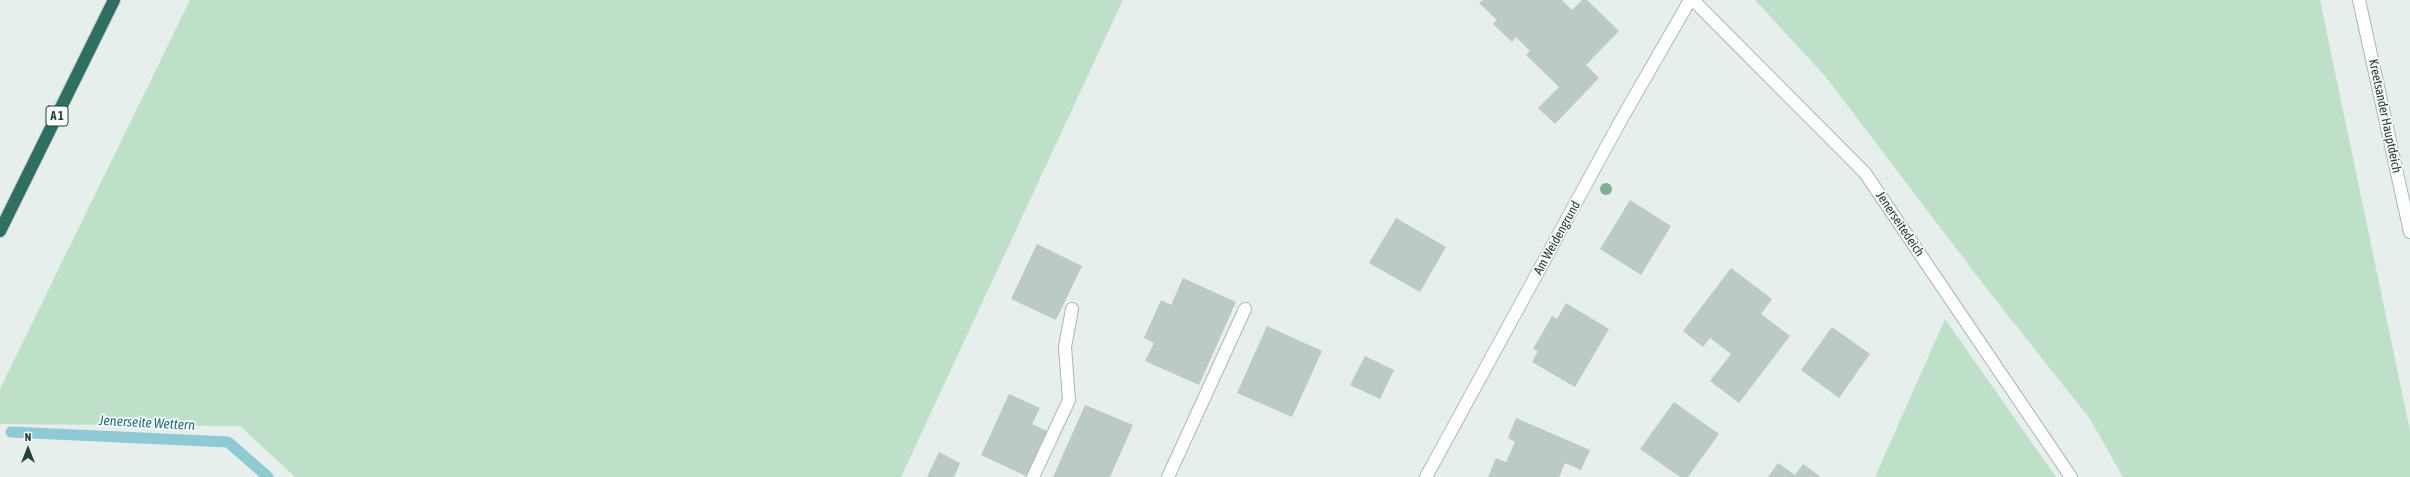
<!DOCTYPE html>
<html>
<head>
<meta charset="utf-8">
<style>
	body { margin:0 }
	#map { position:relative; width:2410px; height:477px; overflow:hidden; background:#e6efeb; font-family:"Asap Condensed",sans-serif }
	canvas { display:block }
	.north { position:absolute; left:8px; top:429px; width:40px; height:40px; -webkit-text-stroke:3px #f7fbf9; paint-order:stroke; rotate:0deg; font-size:11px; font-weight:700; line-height:16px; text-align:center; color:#24423a }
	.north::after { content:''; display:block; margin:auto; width:14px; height:18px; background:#24423a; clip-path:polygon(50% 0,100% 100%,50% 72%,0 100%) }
</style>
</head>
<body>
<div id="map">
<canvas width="2410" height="477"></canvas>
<div class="north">N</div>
</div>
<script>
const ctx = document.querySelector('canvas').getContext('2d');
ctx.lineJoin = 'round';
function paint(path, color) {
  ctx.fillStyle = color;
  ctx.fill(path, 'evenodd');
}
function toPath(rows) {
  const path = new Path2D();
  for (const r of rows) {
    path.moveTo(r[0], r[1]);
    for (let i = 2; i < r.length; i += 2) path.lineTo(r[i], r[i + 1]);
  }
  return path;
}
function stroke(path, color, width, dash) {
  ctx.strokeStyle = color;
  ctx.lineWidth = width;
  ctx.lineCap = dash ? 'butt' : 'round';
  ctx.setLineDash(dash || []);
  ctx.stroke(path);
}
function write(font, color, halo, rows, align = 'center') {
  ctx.font = font + ' "Asap Condensed",sans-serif';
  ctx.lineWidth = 3.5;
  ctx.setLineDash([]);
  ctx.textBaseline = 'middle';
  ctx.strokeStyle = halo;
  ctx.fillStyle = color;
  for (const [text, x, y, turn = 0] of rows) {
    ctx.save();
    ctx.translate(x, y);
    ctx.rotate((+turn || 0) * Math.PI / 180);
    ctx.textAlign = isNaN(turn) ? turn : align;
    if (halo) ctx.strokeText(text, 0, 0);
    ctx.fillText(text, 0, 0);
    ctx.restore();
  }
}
const green = toPath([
	[190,0,1123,0,901,477,295,477,240,426,0,424,0,389],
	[1755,0,2320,0,2410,431,2410,477,2123,477,2090,419,1987,289,1825,76],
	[1945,319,2056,477,1875,477]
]);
const stream = toPath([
	[11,432,228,442,268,477]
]);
const building = toPath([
	[1483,0,1562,0,1572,10,1582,0,1587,0,1619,31,1586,65,1599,78,1555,124,1538,108,1559,87,1526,55,1530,51,1516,37,1512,42,1493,24,1497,20,1479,3],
	[1630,200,1671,226,1641,275,1600,249],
	[1396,218,1446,247,1420,292,1369,263],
	[1037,244,1082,266,1056,320,1011,299],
	[1731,268,1772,299,1761,314,1790,336,1739,403,1710,381,1731,354,1710,338,1703,347,1683,331],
	[1183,278,1236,302,1199,385,1145,361,1154,343,1144,338,1161,300,1171,305],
	[1566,303,1609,329,1575,387,1532,362,1538,351,1533,349,1552,316,1557,319],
	[1267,326,1322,351,1292,417,1237,393],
	[1832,327,1870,354,1839,398,1801,370],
	[1365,356,1394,370,1380,399,1350,385],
	[1009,394,1040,408,1032,424,1047,431,1026,476,981,455],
	[1674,402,1719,434,1688,477,1680,477,1640,449],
	[1085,405,1133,425,1110,477,1053,477],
	[1516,418,1590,450,1581,470,1565,463,1559,477,1488,477,1496,458,1506,462,1515,442,1508,438],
	[939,452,960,463,954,477,927,477],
	[1778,463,1795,475,1803,464,1821,477,1768,477]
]);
const service = toPath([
	[1033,477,1069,400,1065,347,1072,309],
	[1168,477,1245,309]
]);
const minor = toPath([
	[1693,0,1865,173,2071,477],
	[2359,0,2410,232],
	[1426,477,1621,120,1690,0]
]);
const motorway = toPath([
	[0,231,114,0]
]);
const trees = [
	[1606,189]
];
const shields = [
	[57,116,22]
];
const shieldNames = [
	["A 1",57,116]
];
const streetNames = [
	["Kreetsander Hauptdeich",2385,116,78],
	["Jenerseitedeich",1900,224,56],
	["Am Weidengrund",1557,238,-61]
];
const waterNames = [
	["Jenerseite Wettern",147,423,3]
];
paint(green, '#bfe0c8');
stroke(stream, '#8ec9d4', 11);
paint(building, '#bbcac4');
stroke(service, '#a8b8b2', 14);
stroke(minor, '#a8b8b2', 14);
stroke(motorway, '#c2cac8', 14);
stroke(service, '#fff', 12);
stroke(minor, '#fff', 12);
stroke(motorway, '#2f6f62', 12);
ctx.fillStyle = '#80af93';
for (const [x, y] of trees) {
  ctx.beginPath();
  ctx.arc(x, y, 6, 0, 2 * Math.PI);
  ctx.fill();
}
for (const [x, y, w] of shields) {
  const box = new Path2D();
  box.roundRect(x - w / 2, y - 10, w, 20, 3);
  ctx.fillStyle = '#f7fbf9';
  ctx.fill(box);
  stroke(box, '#24423a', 1);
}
write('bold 12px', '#24423a', null, shieldNames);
write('13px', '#24423a', '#f7fbf9', streetNames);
write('italic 14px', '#1c6f80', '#f7fbf9', waterNames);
</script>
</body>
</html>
